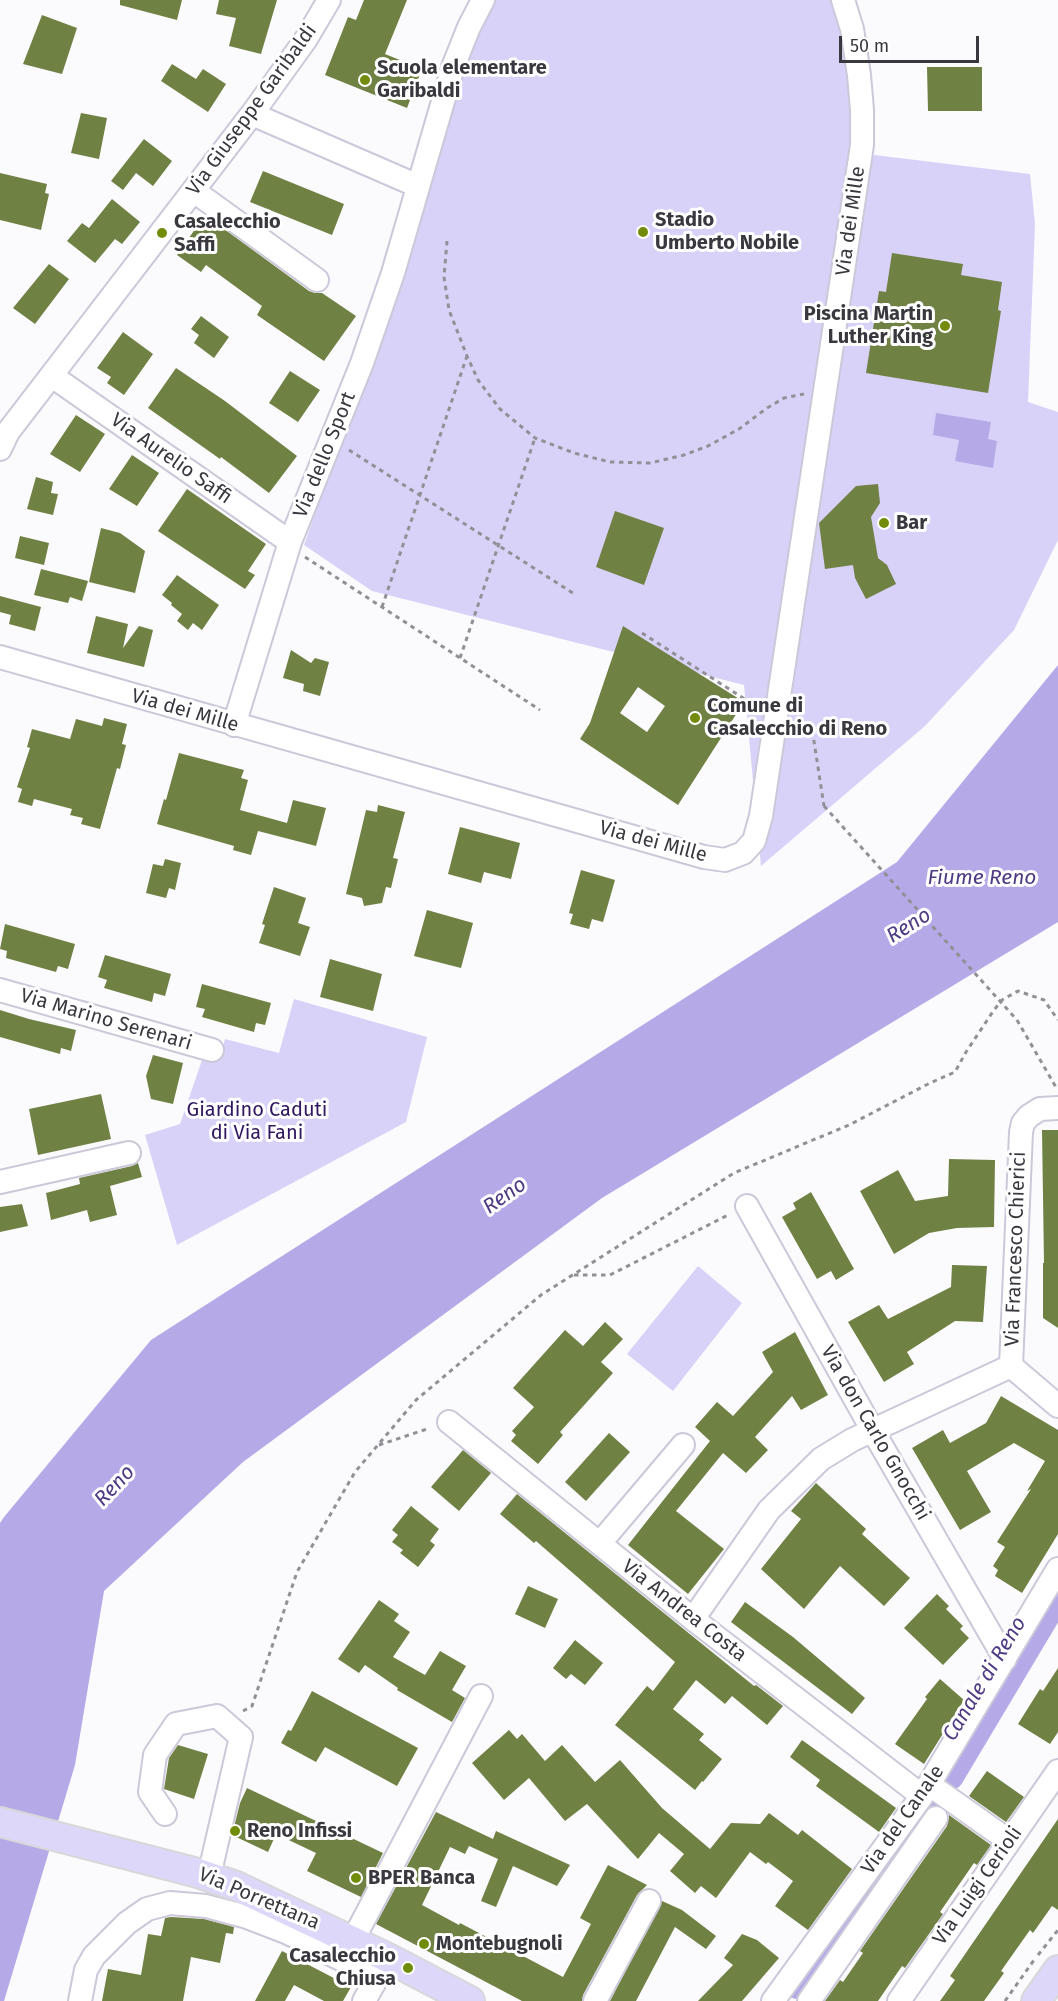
<!DOCTYPE html>
<html>
<head>
<meta charset="utf-8">
<style>
	body { margin:0 }
	#map { position:relative; width:1058px; height:2001px; overflow:hidden; background:#fbfbfe; font-family:"Fira Sans",sans-serif }
	canvas { display:block }
	.scale { position:absolute; left:839px; top:36px; width:140px; height:27px; box-sizing:border-box; border:3px solid #3a383f; border-top:0; padding-left:8px; font-size:18px; line-height:21px; white-space:nowrap; color:#3a383f; -webkit-text-stroke:4px #fff; paint-order:stroke }
</style>
</head>
<body>
<div id="map">
<canvas width="1058" height="2001"></canvas>
<div class="scale">50 m</div>
</div>
<script>
const ctx = document.querySelector('canvas').getContext('2d');
ctx.lineJoin = 'round';
function paint(path, color) {
  ctx.fillStyle = color;
  ctx.fill(path, 'evenodd');
}
function toPath(rows) {
  const path = new Path2D();
  for (const r of rows) {
    path.moveTo(r[0], r[1]);
    for (let i = 2; i < r.length; i += 2) path.lineTo(r[i], r[i + 1]);
  }
  return path;
}
function stroke(path, color, width, dash) {
  ctx.strokeStyle = color;
  ctx.lineWidth = width;
  ctx.lineCap = dash ? 'butt' : 'round';
  ctx.setLineDash(dash || []);
  ctx.stroke(path);
}
function write(font, color, halo, rows, align = 'center') {
  ctx.font = font + ' "Fira Sans",sans-serif';
  ctx.lineWidth = 6;
  ctx.setLineDash([]);
  ctx.textBaseline = 'middle';
  ctx.strokeStyle = halo;
  ctx.fillStyle = color;
  for (const [text, x, y, turn = 0] of rows) {
    ctx.save();
    ctx.translate(x, y);
    ctx.rotate((+turn || 0) * Math.PI / 180);
    ctx.textAlign = isNaN(turn) ? turn : align;
    if (halo) ctx.strokeText(text, 0, 0);
    ctx.fillText(text, 0, 0);
    ctx.restore();
  }
}
const green = toPath([
	[483,0,847,0,854,93,850,152,1030,174,1035,224,1028,402,1058,412,1058,540,1014,630,925,726,761,866,744,685,372,591,304,545,356,398],
	[294,999,427,1037,406,1122,177,1245,145,1135,180,1124,203,1057,219,1060,225,1039,279,1053],
	[698,1266,742,1303,673,1391,627,1354]
]);
const water = toPath([
	[936,413,991,422,988,439,997,441,993,468,955,461,959,440,933,435],
	[1058,665,1058,922,602,1198,243,1462,104,1591,75,1765,4,2001,0,2001,0,1523,4,1517,151,1340,897,862]
]);
const canal = toPath([
	[953,1779,1058,1603],
	[797,1989,934,1804]
]);
const building = toPath([
	[120,0,182,0,177,20,120,5],
	[219,0,277,0,261,54,229,46,236,18,216,14],
	[364,0,407,0,385,54,422,69,407,108,325,75,348,17,356,20],
	[42,15,77,28,62,74,23,64],
	[172,64,196,79,203,69,226,84,208,112,161,81],
	[927,67,982,67,982,111,928,111],
	[81,113,107,118,99,159,71,153],
	[144,139,172,161,153,186,136,173,123,190,111,181],
	[263,171,344,204,332,235,250,202],
	[0,173,47,184,45,193,49,194,41,230,0,220],
	[112,199,140,222,122,244,115,239,95,263,67,241,82,223,89,228],
	[205,215,309,291,315,293,322,293,356,316,324,361,257,315,262,306,206,265,201,272,177,255],
	[892,253,963,264,961,275,1002,282,998,310,1001,311,988,393,866,373,879,291,886,292],
	[49,264,69,279,35,324,13,308],
	[201,316,229,337,214,358,194,343,199,335,191,329],
	[123,332,153,354,124,395,107,383,111,377,97,368],
	[176,368,225,401,297,456,269,493,221,457,220,459,148,408],
	[290,371,320,390,298,422,269,403],
	[76,415,105,434,80,472,50,454],
	[132,455,159,473,137,506,109,489],
	[36,477,53,482,51,493,58,494,53,515,27,509],
	[878,484,880,503,871,517,878,558,887,565,896,584,866,599,855,578,853,565,825,569,819,523,856,486],
	[187,489,266,544,248,571,255,575,245,589,158,531],
	[615,511,664,528,644,585,596,567],
	[101,528,120,533,145,551,135,593,89,582],
	[20,536,49,543,44,565,15,558],
	[41,569,88,581,82,601,70,597,68,603,34,595],
	[177,575,219,605,202,630,193,623,188,630,177,621,182,614,171,605,172,603,162,595],
	[0,596,41,607,35,631,9,624,11,615,0,612],
	[96,616,128,624,123,648,139,626,153,630,144,667,87,653],
	[623,626,744,702,678,805,580,739,590,723],
	[638,687,665,706,647,732,620,713],
	[291,650,311,663,315,658,329,662,320,696,303,691,304,684,283,678],
	[104,718,127,724,122,744,126,745,120,769,117,768,100,829,81,824,83,818,70,815,72,809,34,799,32,806,18,802,22,789,17,787,30,748,27,747,32,729,70,739,76,719,102,726],
	[179,753,244,770,241,778,248,780,240,810,287,823,293,800,326,808,316,846,258,831,251,855,233,850,234,846,157,824,164,799,166,800],
	[378,805,405,812,393,858,398,859,391,888,386,887,382,903,364,906,362,898,346,894,366,810,377,812],
	[460,827,520,843,511,879,484,872,481,883,448,874],
	[165,859,181,863,175,890,169,888,166,898,146,893,153,864,163,866],
	[581,870,615,880,603,922,592,919,589,929,570,924,573,914,569,913],
	[274,887,306,898,298,923,310,927,300,956,259,943,265,925,262,924],
	[427,910,473,923,461,968,414,956],
	[5,924,75,944,68,969,58,966,56,972,6,958,7,951,0,949],
	[105,955,171,974,165,996,154,993,152,1002,104,988,107,980,98,977],
	[330,959,382,974,373,1011,320,997],
	[202,984,271,1003,265,1025,256,1023,254,1032,202,1017,205,1009,196,1007],
	[0,1010,29,1019,76,1030,71,1051,61,1048,60,1054,0,1037],
	[153,1055,183,1063,173,1104,151,1099,146,1076],
	[101,1094,111,1139,38,1155,29,1109],
	[1042,1130,1058,1130,1058,1328,1043,1318,1043,1263,1044,1263],
	[949,1159,995,1160,994,1227,957,1228,929,1233,894,1254,860,1191,898,1170,915,1201,948,1196],
	[138,1163,142,1177,110,1186,117,1215,90,1222,87,1210,51,1220,46,1193,80,1184,79,1178,132,1166],
	[811,1192,854,1269,836,1280,831,1271,817,1279,782,1217,796,1209,793,1203],
	[22,1204,28,1226,0,1232,0,1207],
	[952,1265,987,1266,983,1322,955,1321,907,1352,914,1364,884,1382,848,1322,879,1305,888,1319,951,1287],
	[605,1322,623,1339,601,1362,613,1373,560,1432,563,1435,538,1464,511,1441,516,1435,512,1431,534,1407,513,1388,565,1330,583,1346],
	[795,1332,828,1395,801,1410,792,1396,755,1437,768,1450,746,1473,723,1453,676,1511,724,1549,688,1594,628,1545,710,1441,695,1427,717,1402,733,1416,773,1372,762,1352],
	[1001,1396,1058,1430,1058,1534,1022,1593,995,1576,998,1570,993,1566,1005,1547,997,1542,1031,1489,1027,1491,1045,1461,1014,1443,967,1471,991,1512,960,1530,912,1448,943,1430,950,1443,986,1423],
	[609,1433,630,1452,586,1501,565,1482],
	[463,1450,491,1473,459,1511,431,1487],
	[816,1483,866,1529,862,1534,910,1578,884,1606,840,1566,804,1609,761,1569,801,1519,791,1511],
	[517,1494,754,1686,756,1685,783,1706,767,1725,732,1696,725,1704,696,1680,673,1709,704,1734,699,1740,722,1759,703,1782,702,1781,695,1790,615,1725,647,1686,653,1691,675,1662,536,1541,534,1543,500,1514],
	[411,1506,439,1529,430,1541,435,1545,418,1567,400,1553,403,1550,392,1542,398,1535,392,1530],
	[528,1586,558,1599,545,1628,515,1614],
	[937,1594,949,1606,946,1609,963,1626,960,1629,969,1638,943,1665,904,1628],
	[379,1600,399,1614,394,1621,410,1632,393,1657,425,1675,440,1651,466,1666,452,1690,465,1698,452,1722,397,1690,398,1688,365,1665,359,1673,338,1659],
	[745,1602,793,1637,865,1698,852,1714,731,1622],
	[575,1640,603,1663,585,1685,571,1674,566,1679,553,1668],
	[1058,1668,1058,1732,1050,1744,1018,1724,1040,1689,1043,1691],
	[940,1679,964,1700,924,1764,895,1744,927,1699,925,1697],
	[312,1691,418,1748,397,1786,325,1747,316,1762,281,1743,288,1730,291,1731],
	[509,1730,517,1739,522,1734,545,1761,562,1745,595,1782,620,1760,662,1808,710,1849,731,1823,760,1824,769,1813,798,1835,802,1830,852,1869,808,1930,775,1906,793,1881,768,1862,766,1864,750,1852,716,1898,701,1886,695,1893,670,1871,684,1854,659,1833,638,1859,587,1804,565,1821,529,1778,504,1800,472,1763],
	[802,1740,896,1808,879,1832,816,1786,820,1780,790,1757],
	[178,1745,208,1754,194,1799,164,1789,169,1758],
	[987,1771,1024,1797,1006,1822,969,1796],
	[247,1788,383,1853,361,1897,307,1871,316,1853,276,1834,268,1852,232,1835,240,1803],
	[436,1812,493,1839,496,1831,570,1865,557,1886,513,1866,496,1907,481,1901,498,1859,469,1846,465,1854,450,1847,422,1905,459,1925,460,1923,563,1977,591,1924,580,1918,608,1865,647,1885,637,1895,583,1995,582,2001,522,2001,376,1924],
	[949,1815,991,1845,977,1865,974,1863,940,1912,943,1914,905,1968,902,1966,878,2001,825,2001,840,1980,843,1982,863,1953,860,1951,947,1826],
	[1058,1819,1058,1910,1052,1906,1033,1933,1030,1930,1001,1971,1004,1973,984,2001,940,2001,955,1980,950,1976],
	[662,1901,682,1910,716,1936,706,1949,675,1927,636,2001,610,2001],
	[171,1917,204,1919,234,1927,233,1934,226,1933,220,1963,191,1957,183,2001,102,2001,108,1969,141,1975,148,1934,161,1936,165,1918],
	[742,1934,757,1940,779,1958,742,2001,698,2001,733,1965,724,1958],
	[282,1951,351,1987,343,2001,324,2001,294,1985,285,2001,255,2001]
]);
const path = toPath([
	[447,241,444,277,449,310,467,356,478,380,500,409,535,438,574,453,610,462,650,463,684,455,708,446,739,429,767,408,784,398,804,394],
	[349,450,576,595],
	[305,557,540,710],
	[382,607,467,356],
	[642,633,757,707],
	[460,658,535,438],
	[794,726,806,728,813,735,824,806],
	[1017,1020,1057,1089],
	[574,1275,610,1275,730,1214],
	[379,1445,430,1428],
	[243,1711,252,1706,297,1572,355,1472,416,1400,541,1295,734,1173,849,1125,930,1083,955,1072,966,1052,994,1010,1002,1000,1018,991,1044,1000,1058,1020],
	[1038,1955,1058,1930],
	[1005,2001,1034,1960]
]);
const minor = toPath([
	[252,114,418,186],
	[194,191,317,280],
	[52,376,290,542],
	[0,449,8,432,252,114,306,39,329,0],
	[0,657,704,857,725,860,743,853,754,841,761,816,862,145,862,110,859,75,852,29,843,0],
	[234,725,290,542,362,363,393,273,453,67,469,27,483,0],
	[0,990,212,1050],
	[0,1182,129,1153],
	[747,1206,873,1431,1005,1659],
	[1011,1366,1021,1132,1023,1123,1029,1116,1040,1109,1058,1108],
	[1011,1366,1058,1406],
	[449,1422,693,1619,922,1796],
	[600,1543,683,1445],
	[693,1619,769,1510,821,1459,852,1440,1011,1366],
	[930,1785,1009,1841],
	[165,1814,150,1792,155,1755,176,1724,217,1716,241,1737,209,1876],
	[353,1940,481,1696],
	[80,2001,86,1970,94,1956,127,1923,147,1909,170,1903,206,1906,247,1917,286,1932,377,1977],
	[364,2001,385,1964],
	[595,2001,649,1901],
	[773,2001,922,1796,1058,1569],
	[809,2001,936,1818],
	[899,2001,1058,1771]
]);
const major = toPath([
	[0,1822,198,1873,236,1886,388,1958,470,2001],
	[1036,2001,1058,1970]
]);
const pathBridge = toPath([
	[824,806,1017,1020]
]);
const markers = [
	[365,80,6,"#708c08"],
	[643,232,6,"#708c08"],
	[162,233,6,"#708c08"],
	[945,326,6,"#708c08"],
	[884,523,6,"#708c08"],
	[695,718,6,"#708c08"],
	[235,1831,6,"#708c08"],
	[356,1878,6,"#708c08"],
	[424,1944,6,"#708c08"],
	[408,1968,6,"#708c08"]
];
const poiNames = [
	["Scuola elementare",377,68],
	["Garibaldi",377,91],
	["Stadio",655,220],
	["Umberto Nobile",655,243],
	["Casalecchio",174,222],
	["Saffi",174,245],
	["Piscina Martin",933,314,"right"],
	["Luther King",933,337,"right"],
	["Bar",896,523],
	["Comune di",707,706],
	["Casalecchio di Reno",707,729],
	["Reno Infissi",247,1831],
	["BPER Banca",368,1878],
	["Montebugnoli",436,1944],
	["Casalecchio",396,1956,"right"],
	["Chiusa",396,1979,"right"]
];
const streetNames = [
	["Via Giuseppe Garibaldi",252,110,-54],
	["Via dei Mille",851,221,-82],
	["Via dello Sport",325,455,-68],
	["Via Aurelio Saffi",171,459,35],
	["Via dei Mille",185,711,16],
	["Via dei Mille",653,842,15],
	["Via Marino Serenari",106,1020,16],
	["Via Francesco Chierici",1016,1249,-88],
	["Via don Carlo Gnocchi",875,1433,60],
	["Via Andrea Costa",684,1611,38],
	["Via del Canale",903,1820,-55],
	["Via Luigi Cerioli",978,1886,-55],
	["Via Porrettana",259,1899,23]
];
const parkNames = [
	["Giardino Caduti",257,1110],
	["di Via Fani",257,1133]
];
const waterNames = [
	["Fiume Reno",982,878],
	["Reno",909,926,-32],
	["Reno",505,1196,-35],
	["Reno",115,1486,-47],
	["Canale di Reno",985,1679,-59]
];
paint(green, '#d9d2f8');
paint(water, '#b6a9e8');
stroke(canal, '#b6a9e8', 20);
paint(building, '#6f8143');
stroke(minor, '#cbc8d9', 26);
stroke(major, '#d8d7d9', 32);
stroke(path, '#929096', 3, [4.5, 4.5]);
stroke(minor, '#fff', 22);
stroke(major, '#ddd7f9', 28);
stroke(pathBridge, '#929096', 3, [4.5, 4.5]);
for (const [x, y, r, color] of markers) {
  const dot = new Path2D();
  dot.arc(x, y, r, 0, 2 * Math.PI);
  ctx.fillStyle = color;
  ctx.fill(dot);
  stroke(dot, '#fff', 2);
}
write('bold 20px', '#3a383f', '#fff', poiNames, 'left');
write('20px', '#3a383f', '#fff', streetNames);
write('20px', '#30175f', '#fff', parkNames);
write('italic 21px', '#4f3a84', '#fff', waterNames);
</script>
</body>
</html>
